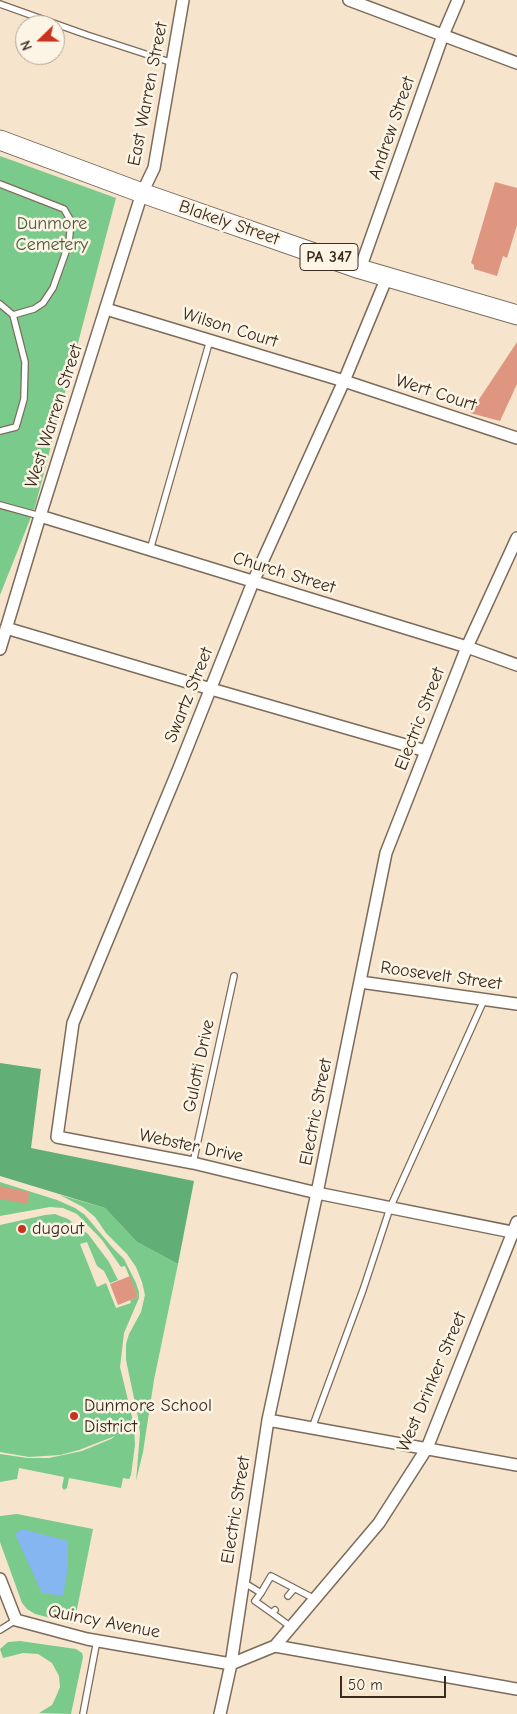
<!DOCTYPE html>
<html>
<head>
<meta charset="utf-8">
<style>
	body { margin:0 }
	#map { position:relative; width:517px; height:1714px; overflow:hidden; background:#f6e5cc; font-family:"Comic Neue",sans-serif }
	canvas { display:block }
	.north { position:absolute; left:15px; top:15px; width:50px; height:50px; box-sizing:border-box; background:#fcf5e5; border:1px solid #afa495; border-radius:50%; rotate:248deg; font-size:14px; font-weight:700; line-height:20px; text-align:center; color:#3b2a1e }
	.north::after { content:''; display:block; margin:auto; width:18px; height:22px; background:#c8321e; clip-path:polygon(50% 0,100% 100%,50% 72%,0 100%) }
	.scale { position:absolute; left:340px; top:1676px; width:106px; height:22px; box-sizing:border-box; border:2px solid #3b2a1e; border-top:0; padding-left:6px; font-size:15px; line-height:18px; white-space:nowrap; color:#3b2a1e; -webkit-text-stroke:4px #fcf5e5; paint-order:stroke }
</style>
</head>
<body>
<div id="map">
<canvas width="517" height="1714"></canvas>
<div class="north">N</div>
<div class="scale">50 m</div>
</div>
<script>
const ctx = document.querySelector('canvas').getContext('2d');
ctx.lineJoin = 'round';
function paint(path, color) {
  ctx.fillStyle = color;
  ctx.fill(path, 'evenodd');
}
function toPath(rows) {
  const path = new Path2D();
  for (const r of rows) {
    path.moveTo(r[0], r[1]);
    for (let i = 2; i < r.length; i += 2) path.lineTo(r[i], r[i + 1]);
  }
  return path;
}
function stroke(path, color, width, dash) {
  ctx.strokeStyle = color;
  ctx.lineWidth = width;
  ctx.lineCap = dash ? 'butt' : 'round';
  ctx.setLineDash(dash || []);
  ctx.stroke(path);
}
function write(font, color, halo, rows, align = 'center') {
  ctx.font = font + ' "Comic Neue",sans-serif';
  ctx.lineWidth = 5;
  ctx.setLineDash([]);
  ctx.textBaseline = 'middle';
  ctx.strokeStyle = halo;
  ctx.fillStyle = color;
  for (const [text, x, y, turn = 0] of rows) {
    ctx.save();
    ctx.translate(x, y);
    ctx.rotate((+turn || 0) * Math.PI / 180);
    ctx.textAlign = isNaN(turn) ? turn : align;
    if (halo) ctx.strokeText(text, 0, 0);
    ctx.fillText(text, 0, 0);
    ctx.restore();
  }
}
const green = toPath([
	[0,156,116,198,35,507,0,595],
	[0,1182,57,1200,75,1208,85,1215,112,1247,124,1259,136,1283,139,1292,139,1298,124,1333,120,1367,134,1425,135,1445,131,1475,129,1479,123,1478,121,1488,69,1478,67,1488,64,1490,62,1487,64,1477,19,1468,17,1479,0,1482,0,1454,27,1458,49,1458,82,1451,111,1439,115,1436,79,1450,60,1455,29,1457,0,1452,0,1225,45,1215,55,1214,68,1219,88,1234,109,1262,118,1280,110,1283,104,1271,97,1266,87,1242,80,1244,97,1287,106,1283,116,1308,131,1303,130,1300,138,1297,125,1266,121,1267,102,1240,77,1214,63,1208,50,1207,0,1216],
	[60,1195,105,1208,137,1242,178,1264,154,1380,143,1452,136,1481,140,1433,138,1417,126,1360,126,1344,129,1334,141,1312,145,1295,142,1282,136,1267,127,1254,106,1233,95,1217,83,1207],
	[17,1514,93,1529,74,1624,35,1614,27,1609,22,1603,0,1542,0,1516],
	[20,1641,76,1649,82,1653,83,1657,71,1714,39,1713,52,1705,55,1699,60,1687,59,1676,52,1663,38,1654,23,1653,3,1658,0,1649,8,1642]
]);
const forest = toPath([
	[0,1063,41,1069,31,1148,194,1181,178,1264,137,1242,105,1208,0,1176]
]);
const water = toPath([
	[22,1529,68,1541,68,1567,63,1596,42,1593,15,1534]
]);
const building = toPath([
	[495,182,517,188,517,225,507,258,503,256,497,276,474,269,474,265,471,263],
	[517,342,517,384,500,421,470,413],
	[0,1186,29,1192,28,1204,0,1199],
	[130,1276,138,1297,118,1305,110,1284]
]);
const service = toPath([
	[0,4,87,35,173,63],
	[0,184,64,209,71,221,69,243,53,288,43,303,34,309,13,315],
	[0,304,13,315,25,362,24,399,16,427,0,431],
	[0,505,40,516],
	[150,550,210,340],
	[193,1163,234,976],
	[312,1428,363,1290,390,1208,484,1000],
	[243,1582,261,1593,271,1576,315,1599],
	[261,1593,255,1601,272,1613,275,1610],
	[288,1596,294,1589],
	[272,1613,291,1627],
	[0,1630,16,1620],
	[83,1714,97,1640]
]);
const minor = toPath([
	[349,0,517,63],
	[360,269,443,35,458,0],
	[387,277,344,381,253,582,179,768,73,1023,57,1137,193,1163,317,1193,517,1233],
	[106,309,344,381,517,438],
	[40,516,467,647,517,665],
	[6,628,211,689,426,751],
	[0,649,40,516,142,193,154,168,183,0],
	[360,982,517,1004],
	[268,1420,517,1465],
	[0,1579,16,1620,87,1639,231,1664],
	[275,1646,517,1689],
	[231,1664,275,1646,379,1523,427,1448,517,1222],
	[220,1714,231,1664,268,1420,317,1193,386,853,467,647,517,538]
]);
const primary = toPath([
	[0,140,142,193,360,269,517,315]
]);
const markers = [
	[22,1229,5,"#c8321e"],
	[74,1416,5,"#c8321e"]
];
const shields = [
	[329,257,58]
];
const shieldNames = [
	["PA 347",329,257]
];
const streetNames = [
	["East Warren Street",148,94,-79],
	["Andrew Street",392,128,-71],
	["Blakely Street",229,223,19],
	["Wilson Court",230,328,17],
	["Wert Court",436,393,18],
	["West Warren Street",54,416,-72],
	["Church Street",284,573,17],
	["Swartz Street",189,695,-68],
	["Electric Street",420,719,-69],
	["Roosevelt Street",441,976,8],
	["Gulotti Drive",199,1066,-78],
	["Electric Street",316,1112,-79],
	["Webster Drive",191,1146,12],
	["West Drinker Street",432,1382,-67],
	["Electric Street",236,1510,-81],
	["Quincy Avenue",104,1622,11]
];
const parkNames = [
	["Dunmore",52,224],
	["Cemetery",52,245]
];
const poiNames = [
	["dugout",32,1229],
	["Dunmore School",84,1406],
	["District",84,1427]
];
paint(green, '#79ca8b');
paint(forest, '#62ae77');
paint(water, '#85b6f1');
paint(building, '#df9680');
stroke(service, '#7c6b5b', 8);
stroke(minor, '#7c6b5b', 14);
stroke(primary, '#7c6b5b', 21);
stroke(service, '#fff', 5.5);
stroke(minor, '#fff', 11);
stroke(primary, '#fff', 19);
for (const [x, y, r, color] of markers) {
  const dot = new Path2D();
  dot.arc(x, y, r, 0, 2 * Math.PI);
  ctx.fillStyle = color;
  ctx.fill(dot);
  stroke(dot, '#fcf5e5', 2);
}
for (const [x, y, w] of shields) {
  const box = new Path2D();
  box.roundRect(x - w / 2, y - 13.5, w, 27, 4);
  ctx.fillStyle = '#fcf5e5';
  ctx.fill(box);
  stroke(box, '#3b2a1e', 1);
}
write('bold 16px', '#3b2a1e', null, shieldNames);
write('18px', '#3b2a1e', '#fcf5e5', streetNames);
write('18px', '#4e5a3f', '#fcf5e5', parkNames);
write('18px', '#3b2a1e', '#fcf5e5', poiNames, 'left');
</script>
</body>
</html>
